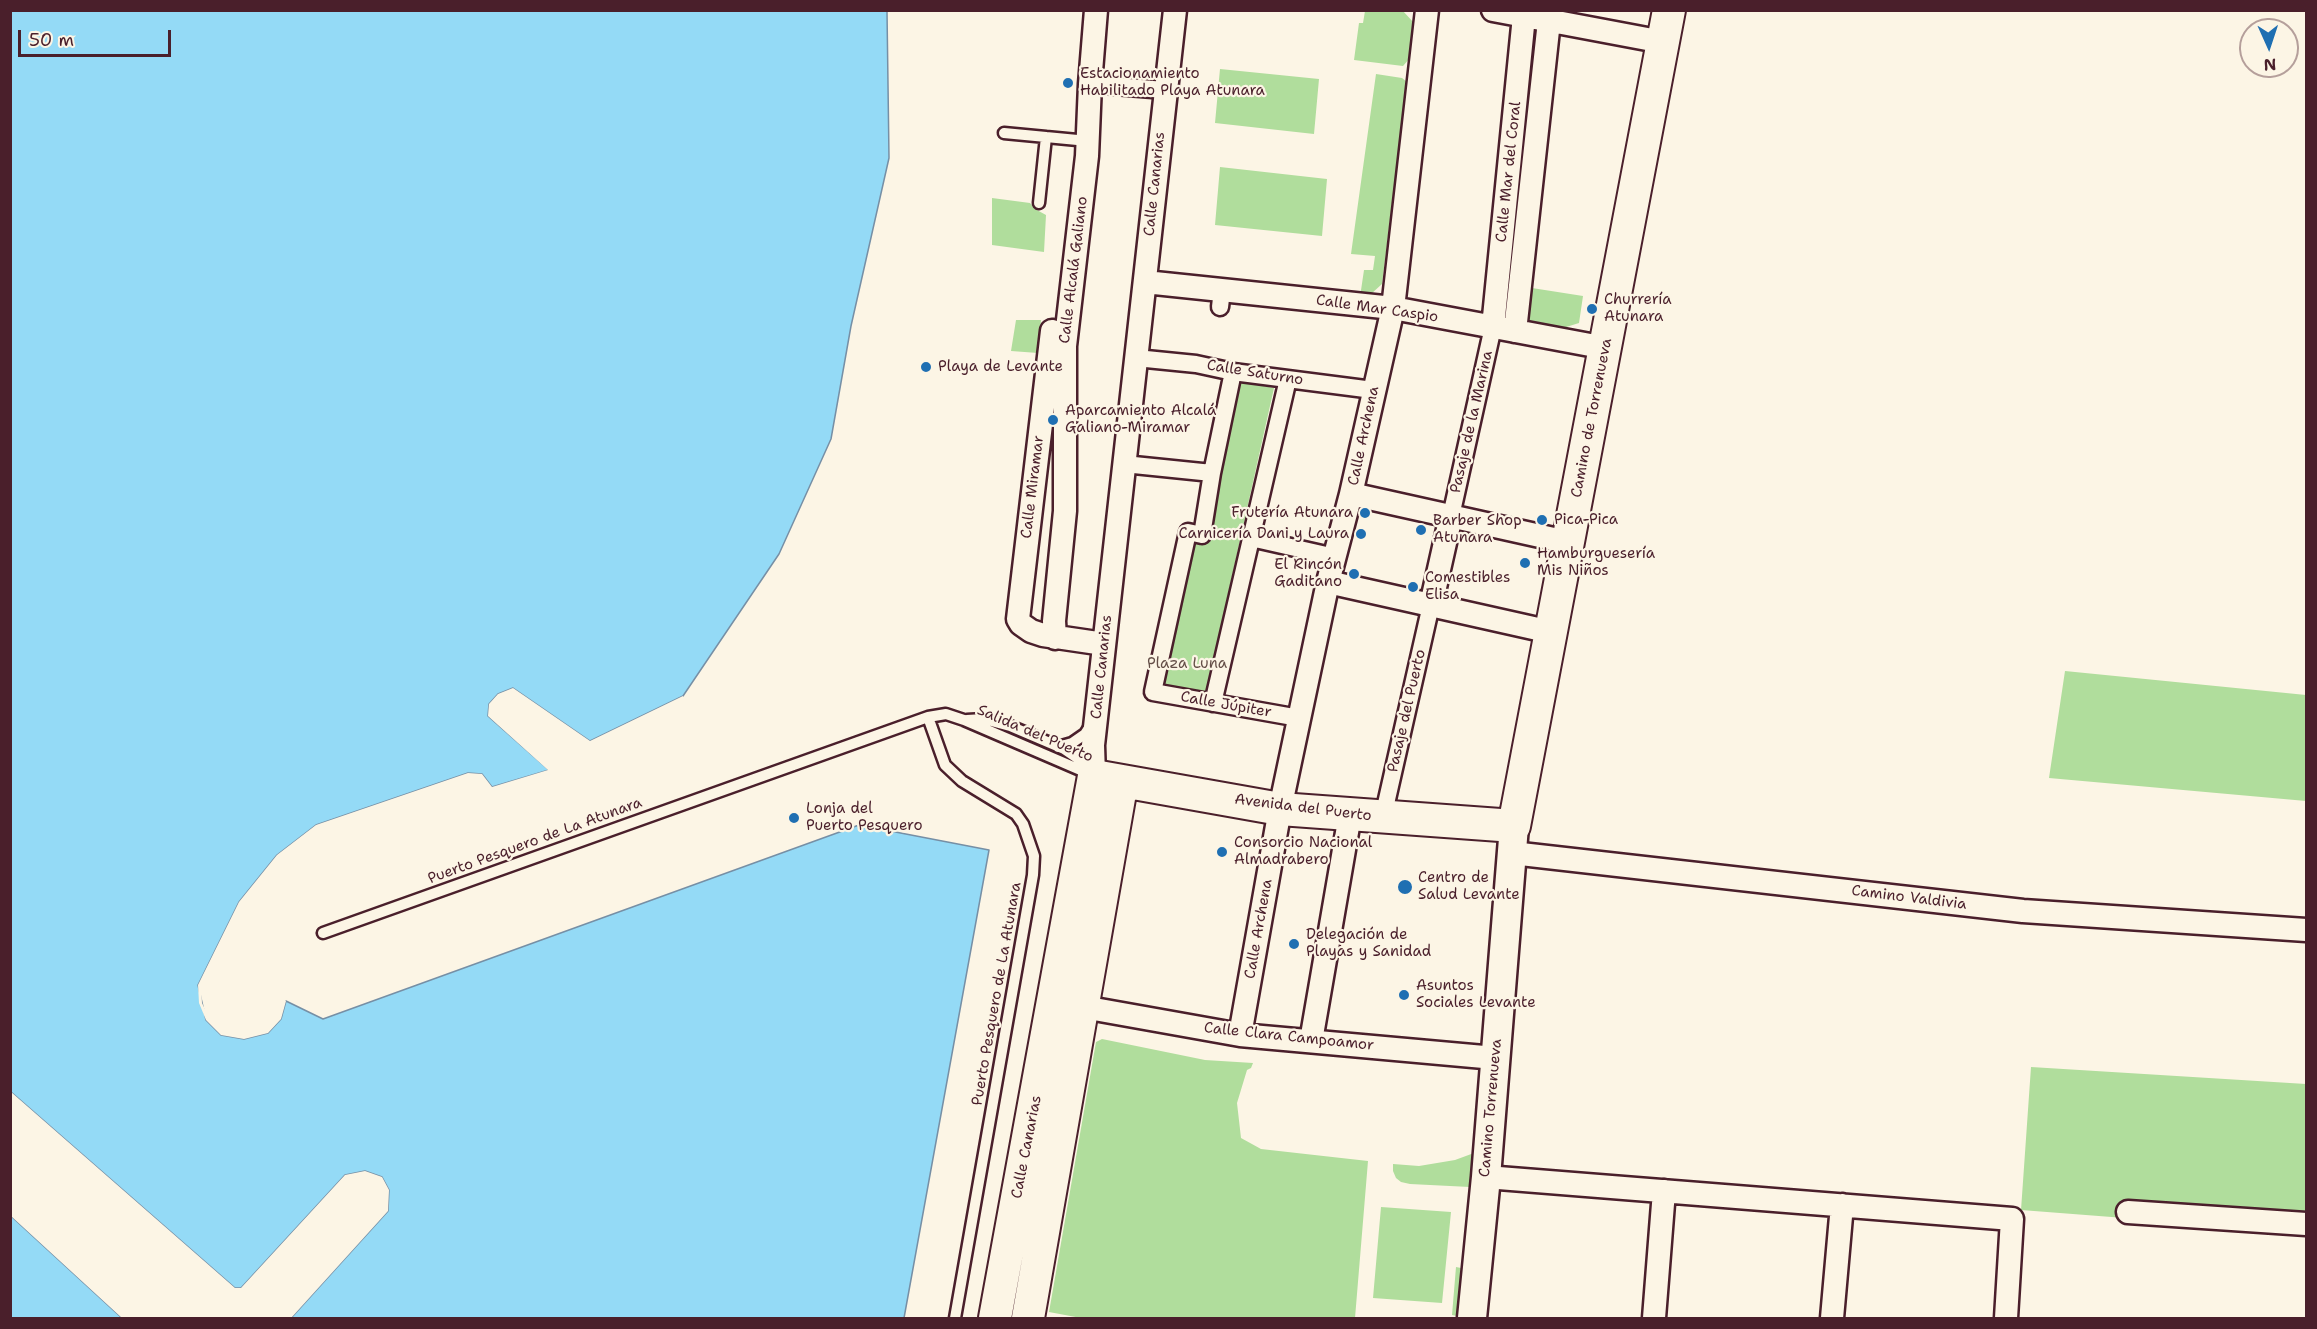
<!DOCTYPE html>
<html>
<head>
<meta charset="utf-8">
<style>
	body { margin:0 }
	#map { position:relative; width:2317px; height:1329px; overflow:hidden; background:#fcf5e5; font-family:"Shantell Sans",sans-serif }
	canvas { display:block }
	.frame { position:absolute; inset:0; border:12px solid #4a1f2b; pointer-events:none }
	.north { position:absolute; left:2239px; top:18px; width:60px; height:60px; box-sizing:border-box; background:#fcf5e5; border:2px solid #b59f9b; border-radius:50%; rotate:177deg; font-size:16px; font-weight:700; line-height:24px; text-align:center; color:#4a1f2b }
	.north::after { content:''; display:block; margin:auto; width:21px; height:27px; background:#1f6fb2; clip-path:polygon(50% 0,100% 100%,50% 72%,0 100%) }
	.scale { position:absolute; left:18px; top:30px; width:153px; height:27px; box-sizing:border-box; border:3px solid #4a1f2b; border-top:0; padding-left:8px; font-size:18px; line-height:21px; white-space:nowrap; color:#4a1f2b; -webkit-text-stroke:4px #fcf5e5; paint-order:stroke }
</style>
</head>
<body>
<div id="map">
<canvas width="2317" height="1329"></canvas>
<div class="frame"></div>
<div class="north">N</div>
<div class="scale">50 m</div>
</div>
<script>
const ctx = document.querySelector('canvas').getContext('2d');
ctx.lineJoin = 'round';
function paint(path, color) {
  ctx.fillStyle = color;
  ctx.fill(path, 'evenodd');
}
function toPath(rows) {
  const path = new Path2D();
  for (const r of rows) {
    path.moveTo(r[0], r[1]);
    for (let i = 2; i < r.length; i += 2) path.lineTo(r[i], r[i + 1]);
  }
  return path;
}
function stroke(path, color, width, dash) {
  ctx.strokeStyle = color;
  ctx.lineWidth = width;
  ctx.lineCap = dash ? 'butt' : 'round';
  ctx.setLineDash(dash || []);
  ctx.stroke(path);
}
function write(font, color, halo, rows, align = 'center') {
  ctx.font = font + ' "Shantell Sans",sans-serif';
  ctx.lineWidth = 4.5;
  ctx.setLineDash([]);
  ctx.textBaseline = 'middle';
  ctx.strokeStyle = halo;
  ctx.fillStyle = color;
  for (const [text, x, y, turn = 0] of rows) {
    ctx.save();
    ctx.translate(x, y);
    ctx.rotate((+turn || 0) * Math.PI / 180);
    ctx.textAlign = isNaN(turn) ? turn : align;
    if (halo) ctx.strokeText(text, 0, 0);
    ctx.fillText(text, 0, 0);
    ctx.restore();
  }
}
const green = toPath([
	[1365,11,1403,11,1414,23,1410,58,1403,66,1354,60,1359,23,1363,23],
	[1220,69,1319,79,1314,134,1215,123],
	[1376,74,1402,78,1407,82,1382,284,1371,294,1360,297,1364,270,1373,270,1375,256,1351,254],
	[1220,167,1327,179,1322,236,1215,225],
	[992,198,1030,203,1035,209,1046,215,1044,252,992,245],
	[1532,288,1583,296,1579,323,1563,328,1529,321],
	[1016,320,1041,320,1038,353,1011,351],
	[1237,381,1274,388,1205,697,1157,686,1191,538,1205,541],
	[2065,671,2306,695,2306,801,2049,778],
	[1102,1039,1205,1060,1253,1063,1251,1068,1247,1070,1237,1103,1241,1138,1261,1149,1368,1161,1355,1318,1081,1318,1049,1312,1096,1042],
	[2031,1067,2306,1084,2306,1232,2021,1210],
	[1474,1153,1470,1187,1410,1184,1401,1182,1396,1178,1393,1171,1393,1164,1419,1166,1455,1160],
	[1381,1207,1451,1212,1442,1303,1373,1298],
	[1456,1267,1461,1268,1457,1316,1452,1315]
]);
const water = toPath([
	[11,11,887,11,889,158,851,326,831,439,779,554,683,696,590,741,513,688,498,694,489,704,488,716,549,770,492,787,482,774,468,773,316,825,277,855,239,902,198,985,206,1020,221,1035,244,1039,268,1033,281,1019,286,1001,323,1019,859,825,989,850,904,1318,291,1318,388,1211,389,1190,382,1177,365,1171,345,1175,241,1288,235,1288,11,1092,11,11],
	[11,1216,122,1318,11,1318,11,1216]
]);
const pier = toPath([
	[513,688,590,741,683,696,684,699,590,744,513,691,500,696,492,705,491,715,551,768,550,772,492,790,480,777,468,776,317,827,279,857,242,904,201,986,202,1003,209,1018,223,1032,244,1036,266,1030,278,1018,283,1000,286,1001,281,1019,268,1033,244,1039,221,1035,206,1020,199,1003,198,985,239,902,277,855,316,825,468,773,482,774,492,787,548,770,488,716,489,704,498,694],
	[11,1092,235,1288,241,1288,345,1175,365,1171,382,1177,389,1190,388,1211,291,1318,288,1318,385,1210,386,1190,380,1180,365,1174,346,1178,244,1290,234,1291,10,1096],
	[10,1213,124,1316,125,1318,122,1318,11,1216]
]);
const service = toPath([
	[1004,133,1088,141],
	[1039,203,1046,137],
	[928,717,945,765,962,781,1016,814,1023,824,1034,856,1033,875,955,1318],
	[967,720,984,719,1010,726,1064,749,1080,760,1090,771],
	[1058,747,1072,743,1085,734,1091,725],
	[323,933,928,717,946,714,964,720,1092,775]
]);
const pedestrian = toPath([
	[1090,84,1165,90],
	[1220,307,1222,290],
	[1136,358,1196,364,1233,372,1373,390],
	[1233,372,1212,473,1202,535,1188,532,1153,692,1299,718],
	[1124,464,1212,473],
	[1451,516,1493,327],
	[1251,538,1335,557],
	[1213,703,1288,379],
	[1383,817,1431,605]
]);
const minor = toPath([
	[1493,10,1663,42],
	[1145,282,1393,308,1606,348],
	[1493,327,1524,16],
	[1052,331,1018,619,1021,624,1031,631,1043,635,1104,644],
	[1515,331,1549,21],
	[1351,494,1567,542],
	[1328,582,1551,632],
	[1431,605,1451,516],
	[1055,638,1054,621,1065,511,1065,346,1087,156,1090,84,1096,10],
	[1094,776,1093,745,1175,10],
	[1512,853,2023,911,2306,930],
	[1083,1007,1240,1035,1495,1058],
	[1240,1035,1280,809,1328,582,1351,494,1393,308,1427,10],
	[1311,1041,1350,815],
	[1486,1177,2012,1219,2006,1318],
	[2128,1212,2306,1224],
	[1654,1318,1664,1191],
	[1832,1318,1842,1205]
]);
const tertiary = toPath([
	[1472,1318,1486,1177,1514,826]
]);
const secondary = toPath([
	[995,1318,1094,776,1280,809,1514,826,1669,10],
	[1028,1318,1122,781]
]);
const markers = [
	[1068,83,6,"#1f6fb2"],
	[1592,309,6,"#1f6fb2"],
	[926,367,6,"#1f6fb2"],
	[1053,420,6,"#1f6fb2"],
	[1365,513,6,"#1f6fb2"],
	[1542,520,6,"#1f6fb2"],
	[1421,530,6,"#1f6fb2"],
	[1361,534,6,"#1f6fb2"],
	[1525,563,6,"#1f6fb2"],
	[1354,574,6,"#1f6fb2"],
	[1413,587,6,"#1f6fb2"],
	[794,818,6,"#1f6fb2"],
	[1222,852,6,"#1f6fb2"],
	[1405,887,8,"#1f6fb2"],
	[1294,944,6,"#1f6fb2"],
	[1404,995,6,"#1f6fb2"]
];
const poiNames = [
	["Estacionamiento",1080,74],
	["Habilitado Playa Atunara",1080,91],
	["Churrería",1604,300],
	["Atunara",1604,317],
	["Playa de Levante",938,367],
	["Aparcamiento Alcalá",1065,411],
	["Galiano-Miramar",1065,428],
	["Frutería Atunara",1353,513,"right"],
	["Pica-Pica",1554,520],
	["Barber Shop",1433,521],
	["Atunara",1433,538],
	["Carnicería Dani y Laura",1349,534,"right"],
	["Hamburguesería",1537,554],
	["Mis Niños",1537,571],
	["El Rincón",1342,565,"right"],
	["Gaditano",1342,582,"right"],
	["Comestibles",1425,578],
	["Elisa",1425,595],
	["Lonja del",806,809],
	["Puerto Pesquero",806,826],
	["Consorcio Nacional",1234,843],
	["Almadrabero",1234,860],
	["Centro de",1418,878],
	["Salud Levante",1418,895],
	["Delegación de",1306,935],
	["Playas y Sanidad",1306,952],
	["Asuntos",1416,986],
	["Sociales Levante",1416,1003]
];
const streetNames = [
	["Calle Mar del Coral",1509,172,-84],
	["Calle Canarias",1155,184,-84],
	["Calle Alcalá Galiano",1074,270,-83],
	["Calle Mar Caspio",1377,309,8],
	["Calle Saturno",1255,373,9],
	["Camino de Torrenueva",1592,418,-79],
	["Pasaje de la Marina",1472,422,-77],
	["Calle Archena",1364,436,-78],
	["Calle Miramar",1033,487,-83],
	["Calle Canarias",1102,667,-84],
	["Calle Júpiter",1226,705,10],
	["Pasaje del Puerto",1407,711,-77],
	["Salida del Puerto",1035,734,23],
	["Avenida del Puerto",1303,808,7],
	["Puerto Pesquero de La Atunara",535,841,-20],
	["Camino Valdivia",1909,898,7],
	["Calle Archena",1259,929,-80],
	["Puerto Pesquero de La Atunara",997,994,-80],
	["Calle Clara Campoamor",1289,1037,6],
	["Camino Torrenueva",1491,1108,-85],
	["Calle Canarias",1027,1147,-79]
];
const parkNames = [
	["Plaza Luna",1187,664]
];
paint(green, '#b0dd9c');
paint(water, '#94daf6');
stroke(water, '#768fa5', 1.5);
paint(pier, '#fcf5e5');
stroke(service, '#4a1f2b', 15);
stroke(pedestrian, '#4a1f2b', 21);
stroke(minor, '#4a1f2b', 27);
stroke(tertiary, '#4a1f2b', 33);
stroke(secondary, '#4a1f2b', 36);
stroke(service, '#fcf5e5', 10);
stroke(pedestrian, '#fcf5e5', 16);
stroke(minor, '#fcf5e5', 22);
stroke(tertiary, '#fcf5e5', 28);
stroke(secondary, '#fcf5e5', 32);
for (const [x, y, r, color] of markers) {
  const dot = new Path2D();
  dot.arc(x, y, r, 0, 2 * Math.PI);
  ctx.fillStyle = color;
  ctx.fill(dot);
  stroke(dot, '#fcf5e5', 2);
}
write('15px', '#4a1f2b', '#fcf5e5', poiNames, 'left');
write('15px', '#4a1f2b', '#fcf5e5', streetNames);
write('15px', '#644e47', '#fcf5e5', parkNames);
</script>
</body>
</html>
